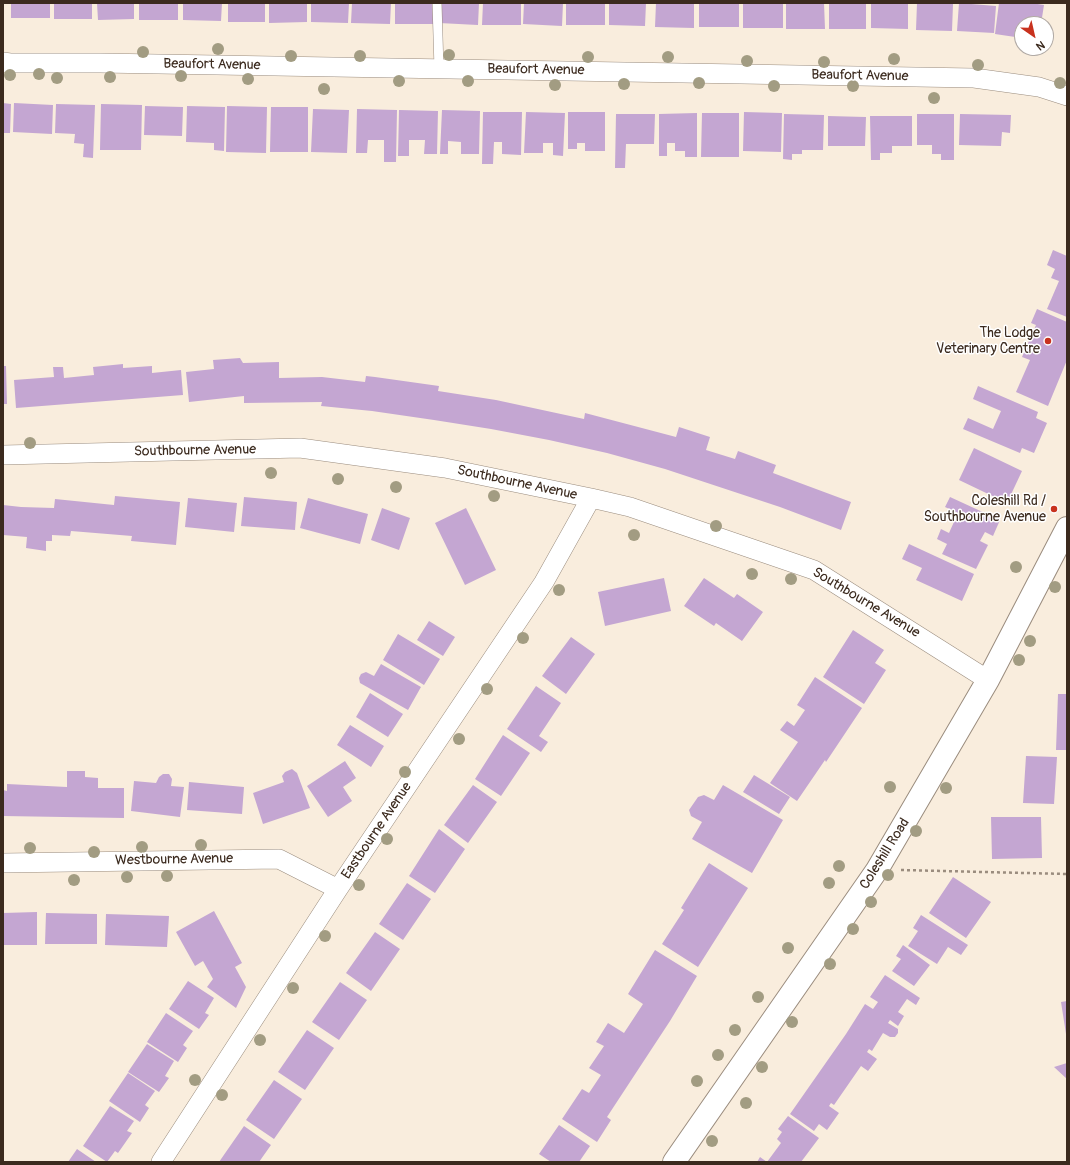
<!DOCTYPE html>
<html>
<head>
<meta charset="utf-8">
<style>
	body { margin:0 }
	#map { position:relative; width:1070px; height:1165px; overflow:hidden; background:#f9eddd; font-family:Pangolin,sans-serif }
	canvas { display:block }
	.frame { position:absolute; inset:0; border:4px solid #3b2a1e; pointer-events:none }
	.north { position:absolute; left:1014px; top:16px; width:40px; height:40px; box-sizing:border-box; background:#fff; border:1px solid #b1aaa5; border-radius:50%; rotate:146deg; font-size:11px; font-weight:700; line-height:16px; text-align:center; color:#3b2a1e }
	.north::after { content:''; display:block; margin:auto; width:14px; height:18px; background:#c8321e; clip-path:polygon(50% 0,100% 100%,50% 72%,0 100%) }
</style>
</head>
<body>
<div id="map">
<canvas width="1070" height="1165"></canvas>
<div class="frame"></div>
<div class="north">N</div>
</div>
<script>
const ctx = document.querySelector('canvas').getContext('2d');
ctx.lineJoin = 'round';
function paint(path, color) {
  ctx.fillStyle = color;
  ctx.fill(path, 'evenodd');
}
function toPath(rows) {
  const path = new Path2D();
  for (const r of rows) {
    path.moveTo(r[0], r[1]);
    for (let i = 2; i < r.length; i += 2) path.lineTo(r[i], r[i + 1]);
  }
  return path;
}
function stroke(path, color, width, dash) {
  ctx.strokeStyle = color;
  ctx.lineWidth = width;
  ctx.lineCap = dash ? 'butt' : 'round';
  ctx.setLineDash(dash || []);
  ctx.stroke(path);
}
function write(font, color, halo, rows, align = 'center') {
  ctx.font = font + ' Pangolin,sans-serif';
  ctx.lineWidth = 3;
  ctx.setLineDash([]);
  ctx.textBaseline = 'middle';
  ctx.strokeStyle = halo;
  ctx.fillStyle = color;
  for (const [text, x, y, turn = 0] of rows) {
    ctx.save();
    ctx.translate(x, y);
    ctx.rotate((+turn || 0) * Math.PI / 180);
    ctx.textAlign = isNaN(turn) ? turn : align;
    if (halo) ctx.strokeText(text, 0, 0);
    ctx.fillText(text, 0, 0);
    ctx.restore();
  }
}
const building = toPath([
	[11,3,50,3,50,18,11,18],
	[54,3,92,3,92,19,54,19],
	[97,3,134,3,134,19,98,20],
	[139,3,178,3,178,20,139,20],
	[183,3,222,3,221,21,183,20],
	[228,3,265,3,265,22,228,22],
	[269,3,307,3,307,22,269,23],
	[311,3,349,3,348,23,311,22],
	[352,3,391,3,390,24,351,23],
	[395,3,433,3,433,24,395,24],
	[440,3,479,3,478,25,439,23],
	[483,3,521,3,521,25,482,25],
	[524,3,563,3,562,26,523,24],
	[566,3,605,3,605,25,566,25],
	[609,3,646,3,645,26,609,25],
	[656,3,694,3,694,28,655,27],
	[699,3,739,3,739,27,699,27],
	[743,3,783,3,783,28,743,28],
	[786,3,824,3,825,29,786,29],
	[829,3,866,3,866,29,829,29],
	[871,3,908,3,908,29,871,28],
	[917,3,953,4,952,31,916,30],
	[959,3,996,6,994,33,957,31],
	[999,3,1031,3,1044,5,1041,24,1022,24,1022,38,995,34],
	[3,103,11,104,10,133,3,133],
	[14,103,53,105,52,134,13,132],
	[56,104,95,105,93,158,83,157,84,144,74,143,75,134,55,133],
	[101,104,142,105,141,150,100,150],
	[145,106,183,107,182,136,144,135],
	[187,106,225,107,224,151,214,150,214,143,186,142],
	[227,106,267,107,266,153,226,152],
	[271,107,308,107,308,152,270,152],
	[313,109,349,110,347,153,311,152],
	[357,109,397,110,396,162,384,162,384,140,368,140,367,153,356,153],
	[399,110,438,111,437,154,424,154,425,140,409,140,409,156,398,156],
	[442,110,480,111,479,154,461,154,461,142,448,141,448,154,440,154],
	[483,112,522,112,521,155,502,154,502,142,494,142,493,164,482,164],
	[526,112,565,113,563,156,553,155,553,143,543,143,543,153,524,153],
	[568,112,605,112,605,151,585,151,585,143,577,143,577,149,568,149],
	[744,112,782,113,781,152,743,151],
	[697,113,697,157,685,157,685,151,675,151,675,143,667,143,667,156,659,156,659,114],
	[702,113,739,113,739,157,701,157],
	[616,114,655,114,654,144,626,144,625,168,615,168],
	[784,114,824,115,823,150,802,150,802,154,792,154,792,160,783,159],
	[917,114,954,114,954,160,941,160,941,154,932,154,932,145,917,145],
	[960,114,1011,115,1010,133,1002,132,1001,146,959,145],
	[828,116,866,117,865,146,828,146],
	[870,116,912,116,912,146,892,146,892,153,880,153,880,160,871,160],
	[1053,250,1067,256,1067,317,1047,309,1059,281,1051,278,1055,269,1047,265],
	[1037,309,1067,322,1067,360,1048,406,1016,392,1030,360,1022,357,1036,325,1031,323],
	[240,358,243,363,279,362,279,378,322,377,365,382,366,376,375,377,439,386,438,391,496,400,584,419,585,413,676,437,679,427,710,437,706,450,735,459,738,451,776,465,773,473,851,502,841,530,780,507,665,469,607,453,549,440,491,429,434,420,372,411,321,406,322,402,244,403,244,396,189,402,186,372,214,369,213,360],
	[123,364,123,368,152,366,152,373,181,370,183,395,16,408,14,380,54,377,53,367,63,367,64,378,94,375,93,367],
	[3,366,6,366,7,404,3,404],
	[978,386,1038,412,1036,418,1047,423,1034,453,1022,448,1020,453,963,429,968,418,993,429,1001,411,973,399],
	[974,448,1022,471,1007,503,959,480],
	[115,496,180,502,176,545,131,541,132,536,71,531,70,536,52,535,52,541,46,541,46,551,26,548,27,537,3,535,3,505,21,507,54,508,55,499,114,505],
	[244,497,297,502,295,530,241,526],
	[950,497,1000,520,993,536,985,532,980,541,988,545,976,569,942,554,947,544,937,539,941,529,949,533,958,513,945,507],
	[188,498,237,503,234,532,185,527],
	[308,498,368,514,360,544,300,528],
	[382,508,410,518,399,550,371,540],
	[466,508,496,570,465,585,435,523],
	[909,544,974,574,962,601,916,580,922,568,902,559],
	[664,578,671,611,605,626,598,592],
	[704,578,734,598,737,594,763,612,742,641,716,623,714,626,684,606],
	[429,621,455,637,443,656,417,640],
	[853,630,884,650,875,663,886,670,864,704,823,677],
	[398,634,440,659,424,685,383,660],
	[571,637,595,654,566,694,542,676],
	[381,664,421,687,408,710,360,683,359,678,361,674,366,672,374,676],
	[815,677,862,708,826,762,825,760,797,801,770,783,798,742,780,730,787,721,794,726,805,710,797,705],
	[536,686,561,703,539,736,548,742,541,752,507,729],
	[370,693,403,714,388,737,356,717],
	[1058,694,1067,694,1067,750,1056,750],
	[350,725,384,746,371,767,337,745],
	[503,735,530,753,501,796,475,779],
	[1026,756,1057,757,1054,804,1023,803],
	[345,761,356,778,343,787,352,801,328,817,307,786],
	[292,769,297,773,310,808,263,824,253,793,284,782,282,776,285,772],
	[67,771,85,771,85,777,98,778,98,788,124,788,124,818,3,816,3,790,7,791,7,784,67,787],
	[163,774,169,774,172,779,171,786,184,787,180,817,131,811,134,781,156,783,159,777],
	[754,775,790,797,779,814,743,792],
	[189,782,244,787,242,814,187,810],
	[473,785,497,802,468,843,444,825],
	[723,785,783,820,752,873,692,839,702,822,691,816,689,810,698,797,704,795,714,800],
	[991,817,1041,817,1042,858,992,859],
	[439,829,465,849,435,893,409,876],
	[709,863,748,888,698,967,662,944,684,910,681,908],
	[953,877,991,902,966,938,929,913],
	[407,883,431,899,403,940,379,924],
	[214,911,242,963,235,967,246,987,236,1008,207,987,213,979,203,961,195,966,176,932],
	[37,912,37,945,3,945,3,913],
	[46,913,97,914,97,944,45,944],
	[106,914,169,916,167,947,105,945],
	[921,915,968,945,961,955,948,947,937,964,908,946,918,931,913,928],
	[375,932,400,949,371,991,346,973],
	[903,945,930,965,914,986,892,971,901,959,896,956],
	[655,950,697,976,670,1021,607,1117,611,1120,597,1142,562,1119,582,1089,589,1093,601,1075,589,1068,604,1046,596,1042,608,1023,624,1033,643,1004,628,994],
	[885,975,920,998,916,1005,907,999,898,1012,904,1016,898,1026,890,1020,888,1023,898,1029,898,1033,895,1037,890,1037,883,1033,872,1051,869,1049,867,1052,877,1059,868,1071,861,1066,834,1105,831,1103,829,1106,839,1113,827,1130,819,1124,814,1131,790,1114,846,1034,865,1004,873,1009,878,1002,870,997],
	[188,981,214,998,205,1013,209,1015,199,1029,169,1009],
	[340,982,367,1000,339,1040,312,1022],
	[1067,1001,1067,1034,1066,1034,1061,1002],
	[166,1013,193,1031,183,1045,187,1048,178,1062,147,1042],
	[307,1030,334,1048,305,1090,278,1072],
	[147,1044,174,1061,165,1076,169,1078,159,1092,128,1072],
	[1067,1063,1067,1079,1054,1067],
	[128,1073,155,1091,145,1105,149,1108,140,1122,109,1101],
	[274,1080,302,1099,274,1139,246,1120],
	[110,1106,134,1121,127,1131,132,1133,118,1153,115,1151,107,1162,83,1146],
	[788,1116,819,1138,801,1162,757,1162,760,1157,767,1162,781,1143,777,1139,782,1132,778,1129],
	[559,1125,590,1146,579,1162,551,1162,539,1154],
	[244,1126,271,1145,259,1162,219,1162],
	[77,1149,96,1162,68,1162]
]);
const path = toPath([
	[901,870,1067,874]
]);
const lane = toPath([
	[437,3,439,69]
]);
const street = toPath([
	[3,62,10,63,100,63,974,78,1039,87,1067,96],
	[3,455,300,448,445,468,591,498,630,507,814,570,988,680],
	[3,863,279,859,338,889],
	[161,1162,338,889,544,582,591,498]
]);
const secondary = toPath([
	[674,1162,877,870,988,680,1067,528]
]);
const trees = [
	[218,49],
	[143,52],
	[449,55],
	[291,56],
	[360,56],
	[588,57],
	[668,57],
	[894,59],
	[747,61],
	[824,62],
	[978,65],
	[39,74],
	[10,75],
	[181,76],
	[110,77],
	[57,78],
	[248,79],
	[399,81],
	[468,81],
	[699,83],
	[1060,83],
	[624,84],
	[555,85],
	[774,86],
	[853,86],
	[324,89],
	[934,98],
	[30,443],
	[271,473],
	[338,479],
	[396,487],
	[494,496],
	[716,526],
	[634,535],
	[1016,567],
	[752,574],
	[791,579],
	[1055,587],
	[559,590],
	[523,638],
	[1030,641],
	[1019,660],
	[487,689],
	[459,739],
	[405,772],
	[890,787],
	[946,788],
	[916,831],
	[387,839],
	[201,845],
	[142,847],
	[30,848],
	[94,852],
	[839,866],
	[888,875],
	[167,876],
	[127,877],
	[74,880],
	[829,883],
	[359,885],
	[871,902],
	[853,929],
	[325,936],
	[788,948],
	[830,964],
	[293,988],
	[758,997],
	[792,1022],
	[735,1030],
	[260,1040],
	[718,1055],
	[762,1067],
	[195,1080],
	[697,1081],
	[222,1095],
	[746,1103],
	[712,1141]
];
const markers = [
	[1048,341,4,"#c8321e"],
	[1054,509,4,"#c8321e"]
];
const streetNames = [
	["Beaufort Avenue",212,65,1],
	["Beaufort Avenue",536,70,1],
	["Beaufort Avenue",860,76,1],
	["Southbourne Avenue",195,451,-1],
	["Southbourne Avenue",517,483,12],
	["Southbourne Avenue",866,603,31],
	["Eastbourne Avenue",377,831,-56],
	["Coleshill Road",885,854,-58],
	["Westbourne Avenue",174,860,-1]
];
const poiNames = [
	["The Lodge",1040,333],
	["Veterinary Centre",1040,349],
	["Coleshill Rd /",1046,501],
	["Southbourne Avenue",1046,517]
];
paint(building, '#c4a6d2');
stroke(lane, '#9a8c7e', 10);
stroke(street, '#9a8c7e', 20);
stroke(secondary, '#9a8c7e', 24);
stroke(path, '#9a8c7e', 2.5, [3, 3]);
stroke(lane, '#fff', 9);
stroke(street, '#fff', 19);
stroke(secondary, '#fff', 22);
ctx.fillStyle = '#a29c82';
for (const [x, y] of trees) {
  ctx.beginPath();
  ctx.arc(x, y, 6, 0, 2 * Math.PI);
  ctx.fill();
}
for (const [x, y, r, color] of markers) {
  const dot = new Path2D();
  dot.arc(x, y, r, 0, 2 * Math.PI);
  ctx.fillStyle = color;
  ctx.fill(dot);
  stroke(dot, '#fff', 1.5);
}
write('14px', '#3b2a1e', '#fff', streetNames);
write('14px', '#3b2a1e', '#fff', poiNames, 'right');
</script>
</body>
</html>
